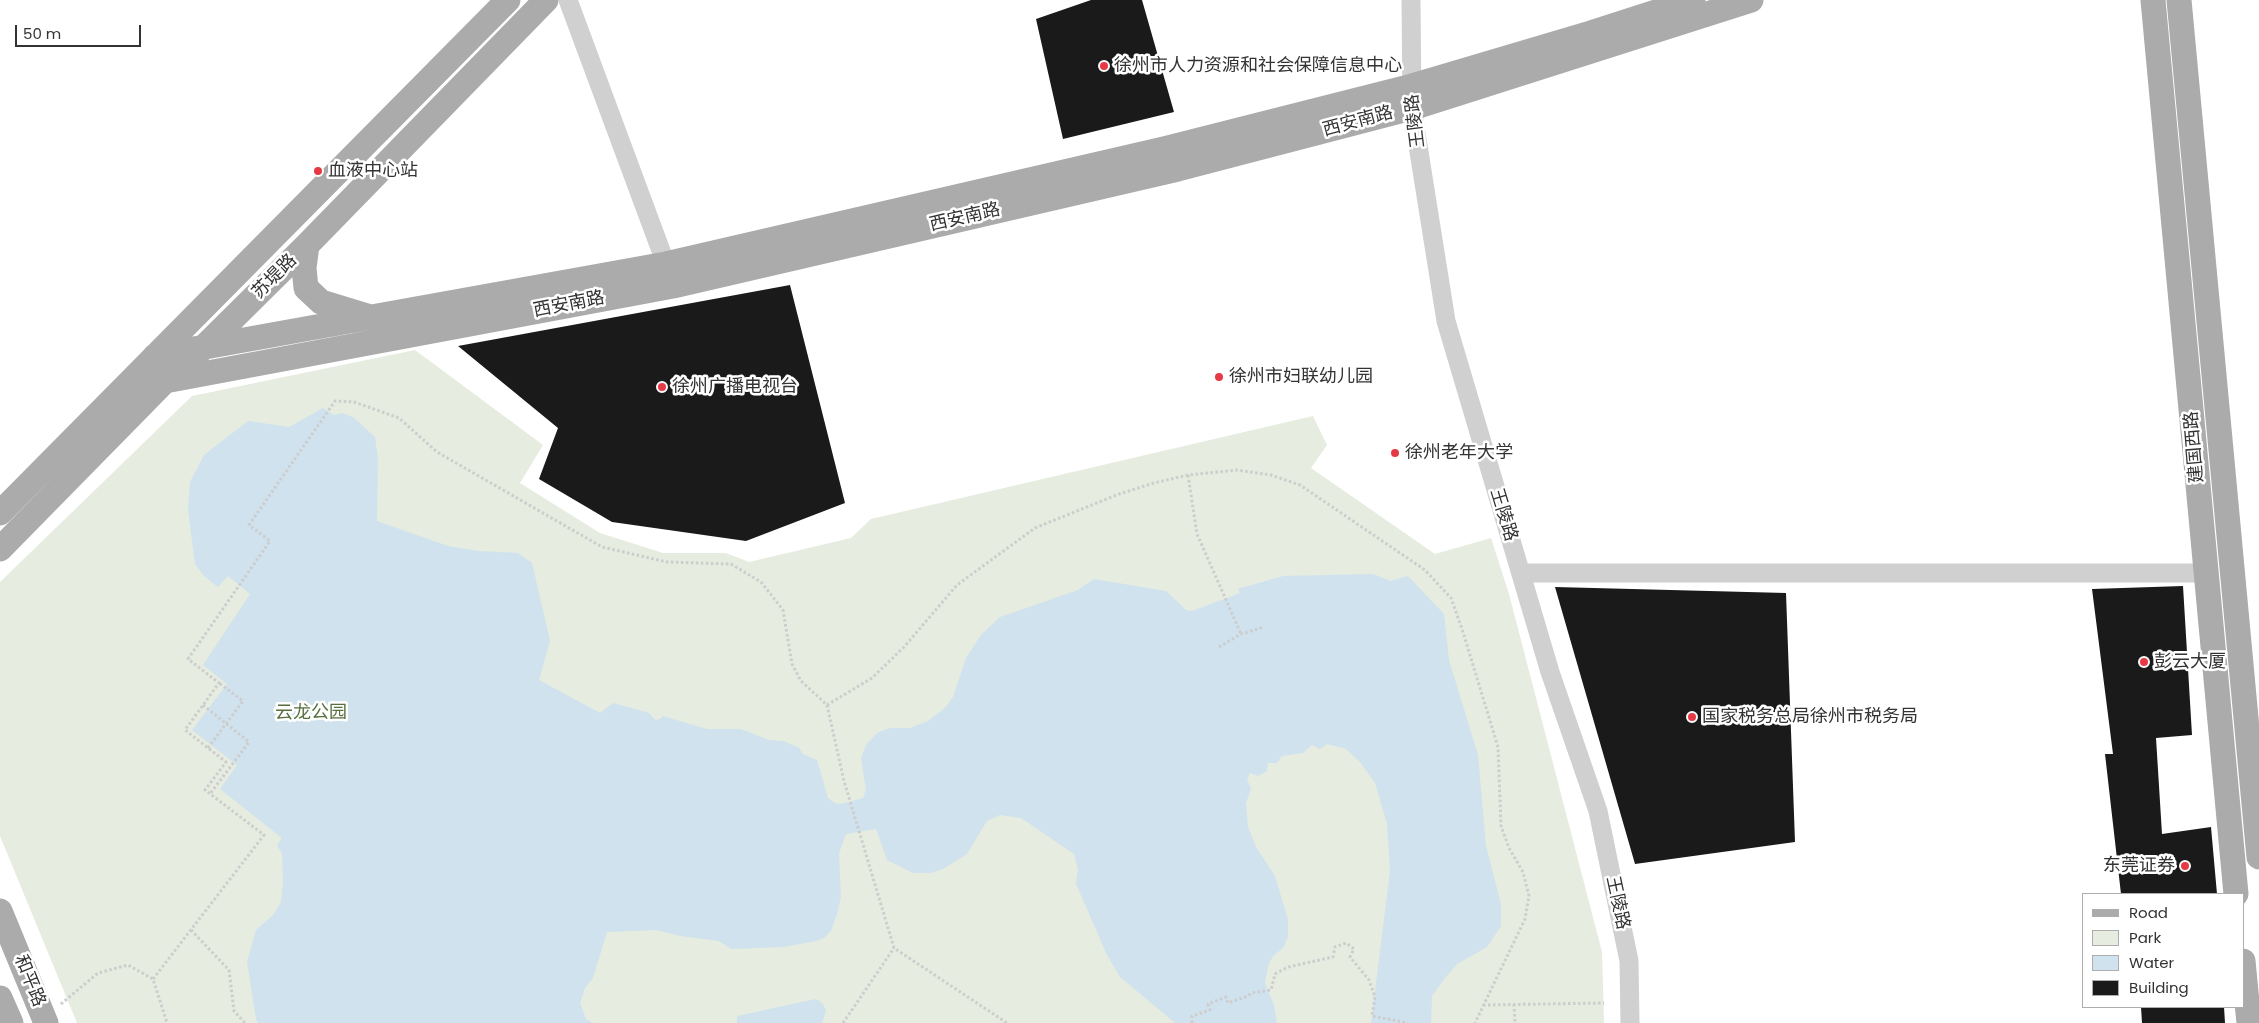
<!DOCTYPE html>
<html>
<head>
<meta charset="utf-8">
<style>
	body { margin:0 }
	#map { position:relative; width:2259px; height:1023px; overflow:hidden; background:#fff; font-family:Poppins,sans-serif }
	canvas { display:block }
	.legend { position:absolute; left:2082px; top:893px; width:162px; height:115px; box-sizing:border-box; background:#fff; border:1px solid #adadad; margin:0; padding:6px 9px; list-style:none; font-size:15px; color:#333 }
	.legend li { display:flex; align-items:center; gap:10px; height:25px }
	.legend b { width:25px; border:1px solid #adadad }
	.scale { position:absolute; left:15px; top:25px; width:126px; height:22px; box-sizing:border-box; border:2px solid #333; border-top:0; padding-left:6px; font-size:15px; line-height:18px; white-space:nowrap; color:#333; -webkit-text-stroke:4px #fff; paint-order:stroke }
</style>
</head>
<body>
<div id="map">
<canvas width="2259" height="1023"></canvas>
<ul class="legend">
<li><b style="height:6px;background:#ababab"></b>Road</li>
<li><b style="height:14px;background:#e6ecdf"></b>Park</li>
<li><b style="height:14px;background:#cfe2ee"></b>Water</li>
<li><b style="height:14px;background:#1a1a1a"></b>Building</li>
</ul>
<div class="scale">50 m</div>
</div>
<script>
const ctx = document.querySelector('canvas').getContext('2d');
ctx.lineJoin = 'round';
function paint(path, color) {
  ctx.fillStyle = color;
  ctx.fill(path, 'evenodd');
}
function toPath(rows) {
  const path = new Path2D();
  for (const r of rows) {
    path.moveTo(r[0], r[1]);
    for (let i = 2; i < r.length; i += 2) path.lineTo(r[i], r[i + 1]);
  }
  return path;
}
function stroke(path, color, width, dash) {
  ctx.strokeStyle = color;
  ctx.lineWidth = width;
  ctx.lineCap = dash ? 'butt' : 'round';
  ctx.setLineDash(dash || []);
  ctx.stroke(path);
}
function write(font, color, halo, rows, align = 'center') {
  ctx.font = font + ' Poppins,"Noto Sans SC",sans-serif';
  ctx.lineWidth = 5;
  ctx.setLineDash([]);
  ctx.textBaseline = 'middle';
  ctx.strokeStyle = halo;
  ctx.fillStyle = color;
  for (const [text, x, y, turn = 0] of rows) {
    ctx.save();
    ctx.translate(x, y);
    ctx.rotate((+turn || 0) * Math.PI / 180);
    ctx.textAlign = isNaN(turn) ? turn : align;
    if (halo) ctx.strokeText(text, 0, 0);
    ctx.fillText(text, 0, 0);
    ctx.restore();
  }
}
const green = toPath([
	[415,350,543,445,520,483,600,533,663,553,726,553,749,562,851,538,871,519,1313,416,1327,445,1311,468,1435,554,1491,538,1509,594,1602,952,1604,1023,77,1023,0,836,0,582,192,396]
]);
const water = toPath([
	[323,408,334,415,342,413,353,417,375,437,378,459,377,521,448,546,479,551,518,553,532,563,550,641,539,680,600,713,613,703,649,713,655,720,660,719,663,716,707,729,741,729,769,740,784,741,799,748,803,754,817,760,828,798,835,803,841,804,863,798,866,790,861,758,866,745,877,733,890,728,910,728,928,721,945,708,953,697,966,658,981,635,1000,617,1078,590,1094,579,1166,591,1186,610,1192,611,1240,593,1238,589,1283,576,1373,574,1391,581,1408,576,1444,614,1449,660,1478,755,1486,846,1501,904,1501,926,1487,947,1457,964,1445,978,1432,996,1431,1023,1371,1023,1390,872,1387,824,1375,783,1360,762,1346,749,1327,744,1320,749,1312,745,1303,753,1282,756,1277,763,1268,763,1267,771,1258,776,1250,773,1247,779,1251,789,1246,803,1248,827,1256,847,1275,876,1288,920,1288,937,1283,948,1273,956,1268,966,1265,983,1274,1005,1277,1023,1175,1023,1120,977,1107,955,1076,884,1078,869,1074,854,1021,818,1000,815,987,821,967,854,943,869,931,873,913,873,887,860,876,829,846,834,839,853,841,897,837,914,831,931,824,938,816,941,784,947,731,949,719,941,680,936,656,930,607,932,593,978,585,988,580,1003,586,1019,593,1023,258,1023,256,1019,247,962,256,930,273,915,281,902,283,882,282,854,277,845,282,838,220,789,237,765,192,730,227,684,203,665,250,594,228,576,218,587,204,576,195,564,188,510,190,482,204,455,248,421,289,427],
	[816,999,822,1003,826,1010,822,1023,737,1023,737,1016]
]);
const building = toPath([
	[1091,0,1142,0,1174,112,1063,139,1036,19],
	[790,285,845,503,746,541,612,522,539,479,558,428,458,346],
	[2183,586,2192,735,2156,738,2162,834,2211,827,2217,894,2121,894,2105,754,2113,754,2092,589],
	[1555,587,1786,593,1795,842,1635,864],
	[2141,1007,2224,1007,2225,1023,2142,1023]
]);
const path = toPath([
	[1188,475,1197,534,1241,634],
	[1219,647,1241,634,1264,627],
	[203,705,249,742,210,794],
	[827,705,872,678,904,647,957,585,1035,528,1119,494,1154,483,1188,475,1237,470,1271,475,1300,485,1425,570,1451,598,1462,629,1498,747,1501,826,1509,848,1523,872,1529,896,1525,919,1475,1023],
	[208,748,243,701,219,683],
	[191,930,229,970,234,1011,245,1023],
	[153,979,264,835,205,790,226,762,185,730,219,683,188,659,270,541,249,525,335,401,354,402,399,418,437,452,602,547,667,562,731,564,761,582,783,610,792,664,801,681,827,705,844,781,894,948,1007,1023],
	[61,1004,98,973,128,965,153,979,167,1023],
	[1514,1004,1515,1023],
	[1483,1005,1604,1003],
	[843,1023,894,948],
	[1192,1023,1192,1016,1210,1010,1208,1004,1226,997,1228,1003,1248,996,1251,993,1271,990,1275,974,1288,967,1333,957,1335,947,1346,943,1354,949,1350,957,1369,980,1375,997,1372,1016,1408,1023]
]);
const minor = toPath([
	[568,0,670,275],
	[1411,0,1412,108,1446,321,1550,672,1598,811,1629,961,1630,1023],
	[1521,573,2206,573]
]);
const major = toPath([
	[2153,0,2236,894],
	[2179,0,2259,857],
	[307,245,304,268,306,288,321,302,367,316],
	[155,356,666,264,1164,149,1412,86,1591,33,1693,0],
	[165,381,673,286,1178,169,1412,108,1751,0],
	[0,513,508,0],
	[0,549,165,381,203,348,307,245,546,0],
	[0,911,46,1023],
	[2243,961,2249,1023],
	[0,998,11,1023]
]);
const markers = [
	[1104,66,5,"#e63946"],
	[318,171,5,"#e63946"],
	[1219,377,5,"#e63946"],
	[662,387,5,"#e63946"],
	[1395,453,5,"#e63946"],
	[2144,662,5,"#e63946"],
	[1692,717,5,"#e63946"],
	[2185,866,5,"#e63946"]
];
const poiNames = [
	["徐州市人力资源和社会保障信息中心",1114,66],
	["血液中心站",328,171],
	["徐州市妇联幼儿园",1229,377],
	["徐州广播电视台",672,387],
	["徐州老年大学",1405,453],
	["彭云大厦",2154,662],
	["国家税务总局徐州市税务局",1702,717],
	["东莞证券",2175,866,"right"]
];
const streetNames = [
	["王陵路",1416,121,-97],
	["西安南路",1358,122,-15],
	["西安南路",965,218,-13],
	["苏堤路",275,277,-45],
	["西安南路",569,305,-11],
	["建国西路",2195,447,-95],
	["王陵路",1503,515,73],
	["王陵路",1617,903,78],
	["和平路",29,981,68]
];
const parkNames = [
	["云龙公园",311,713]
];
paint(green, '#e6ecdf');
paint(water, '#cfe2ee');
paint(building, '#1a1a1a');
stroke(path, '#cdcdcd', 3, [2.5, 2.5]);
stroke(minor, '#d0d0d0', 19);
stroke(major, '#ababab', 25);
for (const [x, y, r, color] of markers) {
  const dot = new Path2D();
  dot.arc(x, y, r, 0, 2 * Math.PI);
  ctx.fillStyle = color;
  ctx.fill(dot);
  stroke(dot, '#fff', 2);
}
write('18px', '#333', '#fff', poiNames, 'left');
write('18px', '#333', '#fff', streetNames);
write('18px', '#56703f', '#fff', parkNames);
</script>
</body>
</html>
